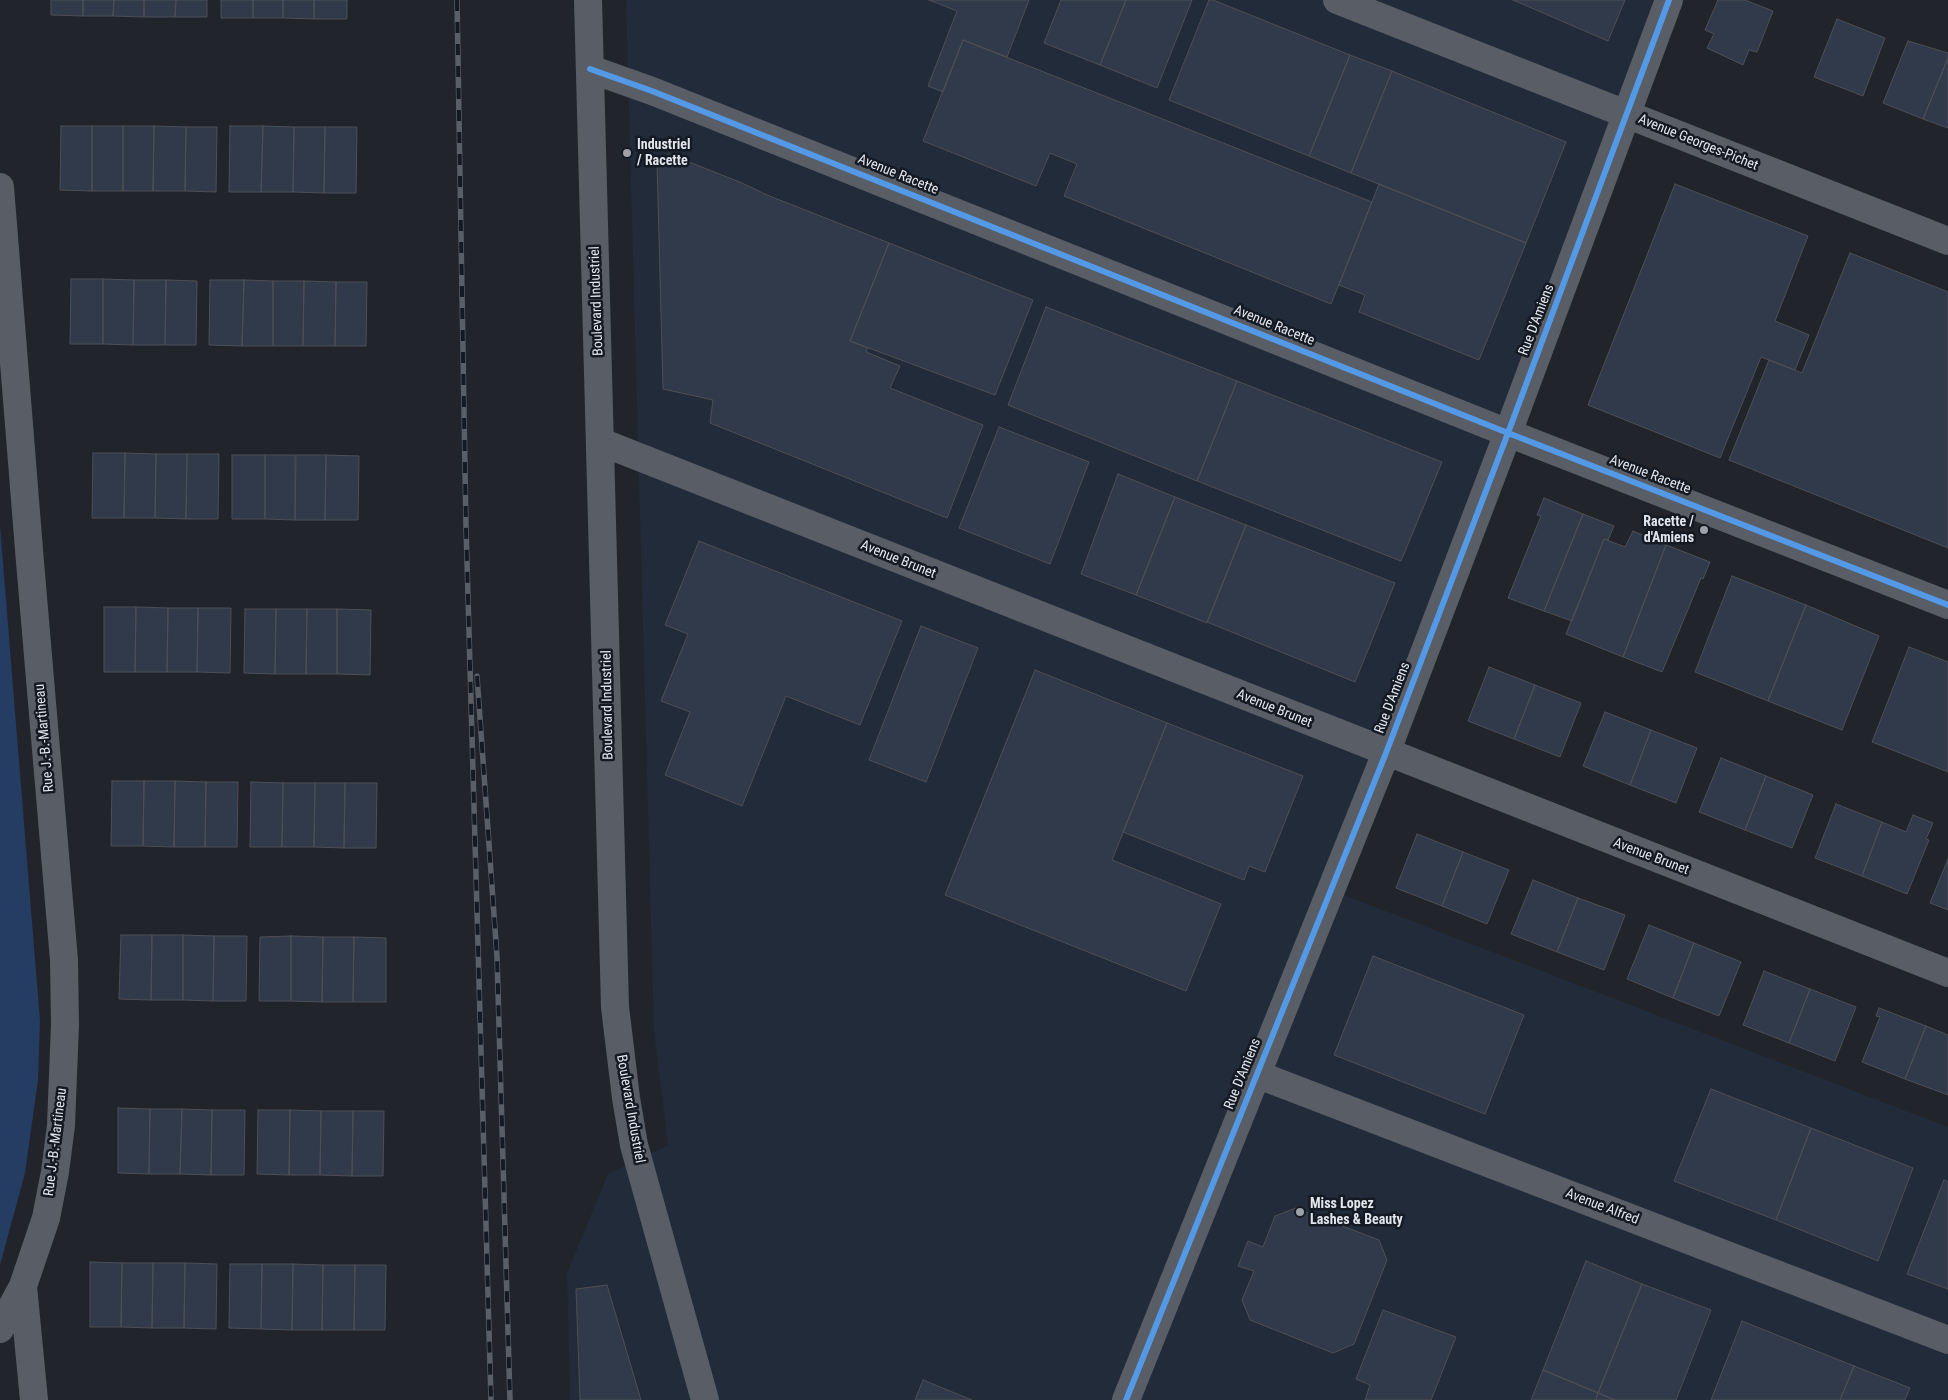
<!DOCTYPE html>
<html>
<head>
<meta charset="utf-8">
<style>
	body { margin:0 }
	canvas { display:block; background:#21242a }
</style>
</head>
<body>
<canvas width="1948" height="1400"></canvas>
<script>
const ctx = document.querySelector('canvas').getContext('2d');
ctx.lineJoin = 'round';
function paint(path, color) {
  ctx.fillStyle = color;
  ctx.fill(path, 'evenodd');
}
function toPath(rows) {
  const path = new Path2D();
  for (const r of rows) {
    path.moveTo(r[0], r[1]);
    for (let i = 2; i < r.length; i += 2) path.lineTo(r[i], r[i + 1]);
  }
  return path;
}
function stroke(path, color, width, dash) {
  ctx.strokeStyle = color;
  ctx.lineWidth = width;
  ctx.lineCap = dash ? 'butt' : 'round';
  ctx.setLineDash(dash || []);
  ctx.stroke(path);
}
function write(font, color, halo, rows, align = 'center') {
  ctx.font = font + ' "Roboto Condensed",sans-serif';
  ctx.lineWidth = 5;
  ctx.setLineDash([]);
  ctx.textBaseline = 'middle';
  ctx.strokeStyle = halo;
  ctx.fillStyle = color;
  for (const [text, x, y, turn = 0] of rows) {
    ctx.save();
    ctx.translate(x, y);
    ctx.rotate((+turn || 0) * Math.PI / 180);
    ctx.textAlign = isNaN(turn) ? turn : align;
    if (halo) ctx.strokeText(text, 0, 0);
    ctx.fillText(text, 0, 0);
    ctx.restore();
  }
}
const built = toPath([
	[626,0,1672,0,1331,890,1948,1127,1948,1400,570,1400,567,1273,608,1174,668,1145,654,1032]
]);
const green = toPath([
	[0,526,40,1021,38,1080,25,1173,0,1265]
]);
const building = toPath([
	[51,0,83,0,83,16,51,15,51,0],
	[83,0,114,0,113,16,83,16,83,0],
	[114,0,144,0,144,17,113,16,114,0],
	[144,0,176,0,175,17,144,17,144,0],
	[176,0,207,0,207,17,175,17,176,0],
	[221,0,253,0,253,18,221,18,221,0],
	[253,0,283,0,283,18,253,18,253,0],
	[283,0,314,0,314,19,283,18,283,0],
	[314,0,347,0,347,19,314,19,314,0],
	[929,0,1029,0,1007,57,963,40,943,92,928,86,957,11,929,0],
	[1061,0,1126,0,1100,65,1044,43,1061,0],
	[1126,0,1192,0,1157,88,1100,65,1126,0],
	[1209,0,1213,0,1350,55,1309,156,1169,100,1209,0],
	[1513,0,1625,0,1608,41,1513,0],
	[1718,0,1745,0,1773,11,1757,52,1749,50,1743,65,1707,48,1714,34,1705,30,1718,0],
	[1837,19,1885,38,1863,96,1814,77,1837,19],
	[963,40,1372,202,1331,304,1064,196,1077,164,1050,153,1036,186,923,141,963,40],
	[1908,41,1948,53,1948,58,1923,119,1883,103,1908,41],
	[1350,55,1392,71,1351,173,1309,156,1350,55],
	[1948,58,1948,128,1923,119,1948,58],
	[1392,71,1566,142,1526,243,1351,173,1392,71],
	[61,126,92,126,92,191,60,190,61,126],
	[92,126,123,126,123,191,92,191,92,126],
	[123,126,154,126,153,191,123,191,123,126],
	[154,126,186,127,185,191,153,191,154,126],
	[230,126,263,126,261,192,229,192,230,126],
	[263,126,294,127,293,192,261,192,263,126],
	[186,127,217,127,216,192,185,191,186,127],
	[294,127,325,127,324,193,293,192,294,127],
	[325,127,357,127,356,193,324,193,325,127],
	[669,154,742,183,767,195,889,243,850,341,868,348,866,352,900,366,890,388,983,425,947,518,710,423,713,400,663,389,657,161,669,154],
	[1379,184,1526,243,1479,360,1359,312,1365,295,1339,285,1379,184],
	[1675,184,1808,236,1775,321,1809,335,1795,370,1761,357,1720,458,1588,405,1675,184],
	[889,243,1033,300,995,395,850,341,889,243],
	[1850,253,1948,292,1948,548,1729,460,1769,360,1802,373,1850,253],
	[71,279,103,279,103,344,70,344,71,279],
	[103,279,134,280,133,345,103,344,103,279],
	[134,280,166,280,165,345,133,345,134,280],
	[166,280,197,281,196,345,165,345,166,280],
	[210,280,244,280,242,346,209,345,210,280],
	[244,280,273,281,273,346,242,346,244,280],
	[273,281,304,281,303,346,273,346,273,281],
	[304,281,336,282,335,346,303,346,304,281],
	[336,282,367,282,366,346,335,346,336,282],
	[1046,307,1237,381,1197,481,1008,405,1046,307],
	[1237,381,1442,462,1401,561,1197,481,1237,381],
	[999,427,1089,462,1050,564,959,528,999,427],
	[93,453,125,453,124,518,92,518,93,453],
	[125,453,156,454,155,518,124,518,125,453],
	[156,454,187,454,186,519,155,518,156,454],
	[187,454,219,454,218,519,186,519,187,454],
	[232,455,265,455,265,519,232,519,232,455],
	[265,455,295,455,295,520,265,519,265,455],
	[296,455,326,455,325,520,295,520,296,455],
	[326,455,359,456,358,520,325,520,326,455],
	[1118,474,1175,497,1136,595,1081,574,1118,474],
	[1175,497,1246,525,1207,623,1136,595,1175,497],
	[1544,498,1583,514,1544,611,1508,598,1541,516,1537,515,1544,498],
	[1583,514,1614,526,1608,540,1604,539,1572,621,1544,611,1583,514],
	[1246,525,1395,583,1355,682,1207,622,1246,525],
	[1633,531,1666,545,1623,657,1566,634,1604,539,1625,547,1633,531],
	[699,541,902,621,860,725,786,696,742,806,665,775,690,712,661,701,688,634,665,625,699,541],
	[1666,545,1710,562,1703,579,1701,578,1662,672,1623,657,1666,545],
	[1732,576,1806,605,1768,701,1695,672,1732,576],
	[1806,605,1879,636,1842,730,1768,701,1806,605],
	[104,607,136,607,135,672,104,672,104,607],
	[136,607,168,608,167,672,135,672,136,607],
	[168,608,198,608,197,672,167,672,168,608],
	[198,608,231,608,230,673,197,672,198,608],
	[245,609,276,609,275,674,244,673,245,609],
	[276,609,307,609,306,674,275,674,276,609],
	[307,609,337,609,337,674,306,674,307,609],
	[337,609,371,610,370,675,337,674,337,609],
	[921,626,978,648,926,782,869,760,921,626],
	[1909,647,1948,662,1948,772,1872,742,1909,647],
	[1489,667,1535,685,1514,739,1468,721,1489,667],
	[1035,670,1167,723,1112,860,1221,904,1186,991,945,895,1035,670],
	[1535,685,1581,703,1560,757,1514,739,1535,685],
	[1605,712,1651,730,1630,785,1583,766,1605,712],
	[1167,723,1303,776,1265,872,1249,866,1244,880,1123,832,1167,723],
	[1651,730,1697,748,1676,803,1630,785,1651,730],
	[1721,758,1766,776,1745,830,1699,812,1721,758],
	[1766,776,1813,795,1792,848,1745,830,1766,776],
	[112,781,144,781,143,846,111,846,112,781],
	[144,781,175,781,174,847,143,846,144,781],
	[175,781,206,782,205,847,174,847,175,781],
	[206,782,238,782,237,847,205,847,206,782],
	[251,782,283,783,282,847,250,847,251,782],
	[283,783,315,783,314,847,282,847,283,783],
	[315,783,345,783,344,848,314,847,315,783],
	[345,783,377,783,376,848,344,848,345,783],
	[1836,804,1882,822,1862,876,1815,858,1836,804],
	[1913,815,1933,823,1926,839,1929,840,1907,894,1862,876,1882,822,1906,832,1913,815],
	[1417,834,1463,852,1442,906,1396,888,1417,834],
	[1463,852,1509,870,1487,924,1442,906,1463,852],
	[1948,859,1948,910,1930,903,1948,859],
	[1533,880,1578,898,1557,952,1511,934,1533,880],
	[1578,898,1625,915,1604,970,1557,952,1578,898],
	[1649,925,1694,943,1673,998,1627,979,1649,925],
	[121,935,152,935,151,1000,119,999,121,935],
	[152,935,183,935,183,1000,151,1000,152,935],
	[183,935,214,936,213,1001,183,1000,183,935],
	[214,936,247,936,246,1001,213,1001,214,936],
	[291,936,323,937,322,1002,291,1001,291,936],
	[291,936,291,1001,259,1001,260,937,291,936],
	[323,937,354,937,353,1002,322,1002,323,937],
	[354,937,386,938,386,1002,353,1002,354,937],
	[1694,943,1741,962,1719,1016,1673,998,1694,943],
	[1373,956,1524,1015,1485,1114,1334,1055,1373,956],
	[1764,971,1810,989,1789,1043,1743,1025,1764,971],
	[1810,989,1856,1007,1835,1061,1789,1043,1810,989],
	[1879,1008,1926,1026,1905,1079,1862,1062,1880,1017,1876,1016,1879,1008],
	[1926,1026,1948,1035,1948,1095,1905,1079,1926,1026],
	[1711,1089,1811,1128,1776,1220,1674,1181,1711,1089],
	[118,1108,150,1109,149,1174,118,1173,118,1108],
	[150,1109,182,1109,180,1174,149,1174,150,1109],
	[182,1109,212,1110,211,1175,180,1174,182,1109],
	[212,1110,245,1110,244,1175,211,1175,212,1110],
	[258,1110,290,1110,289,1175,257,1174,258,1110],
	[290,1110,321,1111,320,1175,289,1175,290,1110],
	[321,1111,353,1111,352,1176,320,1175,321,1111],
	[353,1111,384,1111,383,1176,352,1176,353,1111],
	[1811,1128,1913,1168,1878,1261,1776,1220,1811,1128],
	[1944,1180,1948,1182,1948,1289,1907,1274,1944,1180],
	[1296,1208,1379,1240,1387,1260,1354,1344,1333,1353,1250,1320,1242,1300,1254,1271,1238,1266,1248,1241,1263,1247,1275,1216,1296,1208],
	[1586,1261,1642,1284,1598,1393,1543,1370,1586,1261],
	[90,1262,122,1263,121,1327,90,1327,90,1262],
	[122,1263,153,1263,152,1328,121,1327,122,1263],
	[153,1263,185,1263,184,1328,152,1328,153,1263],
	[185,1263,217,1264,216,1329,184,1328,185,1263],
	[230,1264,262,1264,261,1329,229,1328,230,1264],
	[262,1264,293,1264,292,1330,261,1329,262,1264],
	[293,1264,323,1265,322,1330,292,1330,293,1264],
	[323,1265,355,1265,354,1330,322,1330,323,1265],
	[355,1265,386,1265,385,1330,354,1330,355,1265],
	[1642,1284,1711,1310,1676,1400,1615,1400,1598,1393,1642,1284],
	[607,1285,641,1400,580,1400,576,1289,607,1285],
	[1383,1310,1456,1337,1431,1400,1365,1400,1370,1385,1356,1379,1383,1310],
	[1742,1321,1854,1366,1840,1400,1711,1400,1742,1321],
	[1854,1366,1910,1388,1905,1400,1840,1400,1854,1366],
	[1543,1370,1598,1393,1596,1400,1531,1400,1543,1370],
	[923,1380,972,1400,915,1400,923,1380],
	[1598,1393,1615,1400,1596,1400,1598,1393]
]);
const minor = toPath([
	[588,0,615,1007,626,1098,634,1145,705,1400],
	[1337,0,1948,241],
	[590,69,652,91,1508,433,1948,605],
	[0,187,30,562,64,960,65,1024,61,1125,55,1172,46,1218,23,1286,0,1329],
	[601,442,1948,973],
	[1256,1074,1948,1340],
	[23,1286,34,1400],
	[1126,1400,1386,753,1508,433,1669,0]
]);
const rail = toPath([
	[457,0,466,527,491,1400],
	[477,676,497,957,510,1400]
]);
const cycleway = toPath([
	[590,69,652,91,1508,433,1948,605],
	[1126,1400,1386,753,1508,433,1669,0]
]);
const markers = [
	[627,153,5,"#9ea1a8"],
	[1704,530,5,"#9ea1a8"],
	[1300,1212,5,"#9ea1a8"]
];
const streetNames = [
	["Avenue Georges-Pichet",1698,143,22],
	["Avenue Racette",898,175,22],
	["Boulevard Industriel",597,301,-92],
	["Rue D'Amiens",1537,320,-69],
	["Avenue Racette",1274,326,22],
	["Avenue Racette",1650,475,21],
	["Avenue Brunet",898,560,22],
	["Rue D'Amiens",1393,698,-69],
	["Boulevard Industriel",608,705,-91],
	["Avenue Brunet",1274,709,22],
	["Rue J.-B.-Martineau",45,738,-95],
	["Avenue Brunet",1651,857,21],
	["Rue D'Amiens",1243,1074,-68],
	["Boulevard Industriel",630,1109,80],
	["Rue J.-B.-Martineau",56,1142,-83],
	["Avenue Alfred",1602,1207,21]
];
const poiNames = [
	["Industriel",637,145],
	["/ Racette",637,161],
	["Racette /",1694,522,"right"],
	["d'Amiens",1694,538,"right"],
	["Miss Lopez",1310,1204],
	["Lashes & Beauty",1310,1220]
];
paint(built, '#222b39');
paint(green, '#253c63');
paint(building, '#313a4a');
stroke(building, '#4d4f55', 1);
stroke(minor, '#585d66', 28);
stroke(rail, '#5a5e66', 5.5);
stroke(rail, '#141a24', 4, [11]);
stroke(cycleway, '#5399e6', 6);
for (const [x, y, r, color] of markers) {
  const dot = new Path2D();
  dot.arc(x, y, r, 0, 2 * Math.PI);
  ctx.fillStyle = color;
  ctx.fill(dot);
  stroke(dot, '#141a24', 2);
}
write('14px', '#e1e5ec', '#141a24', streetNames);
write('bold 14px', '#e1e5ec', '#141a24', poiNames, 'left');
</script>
</body>
</html>
